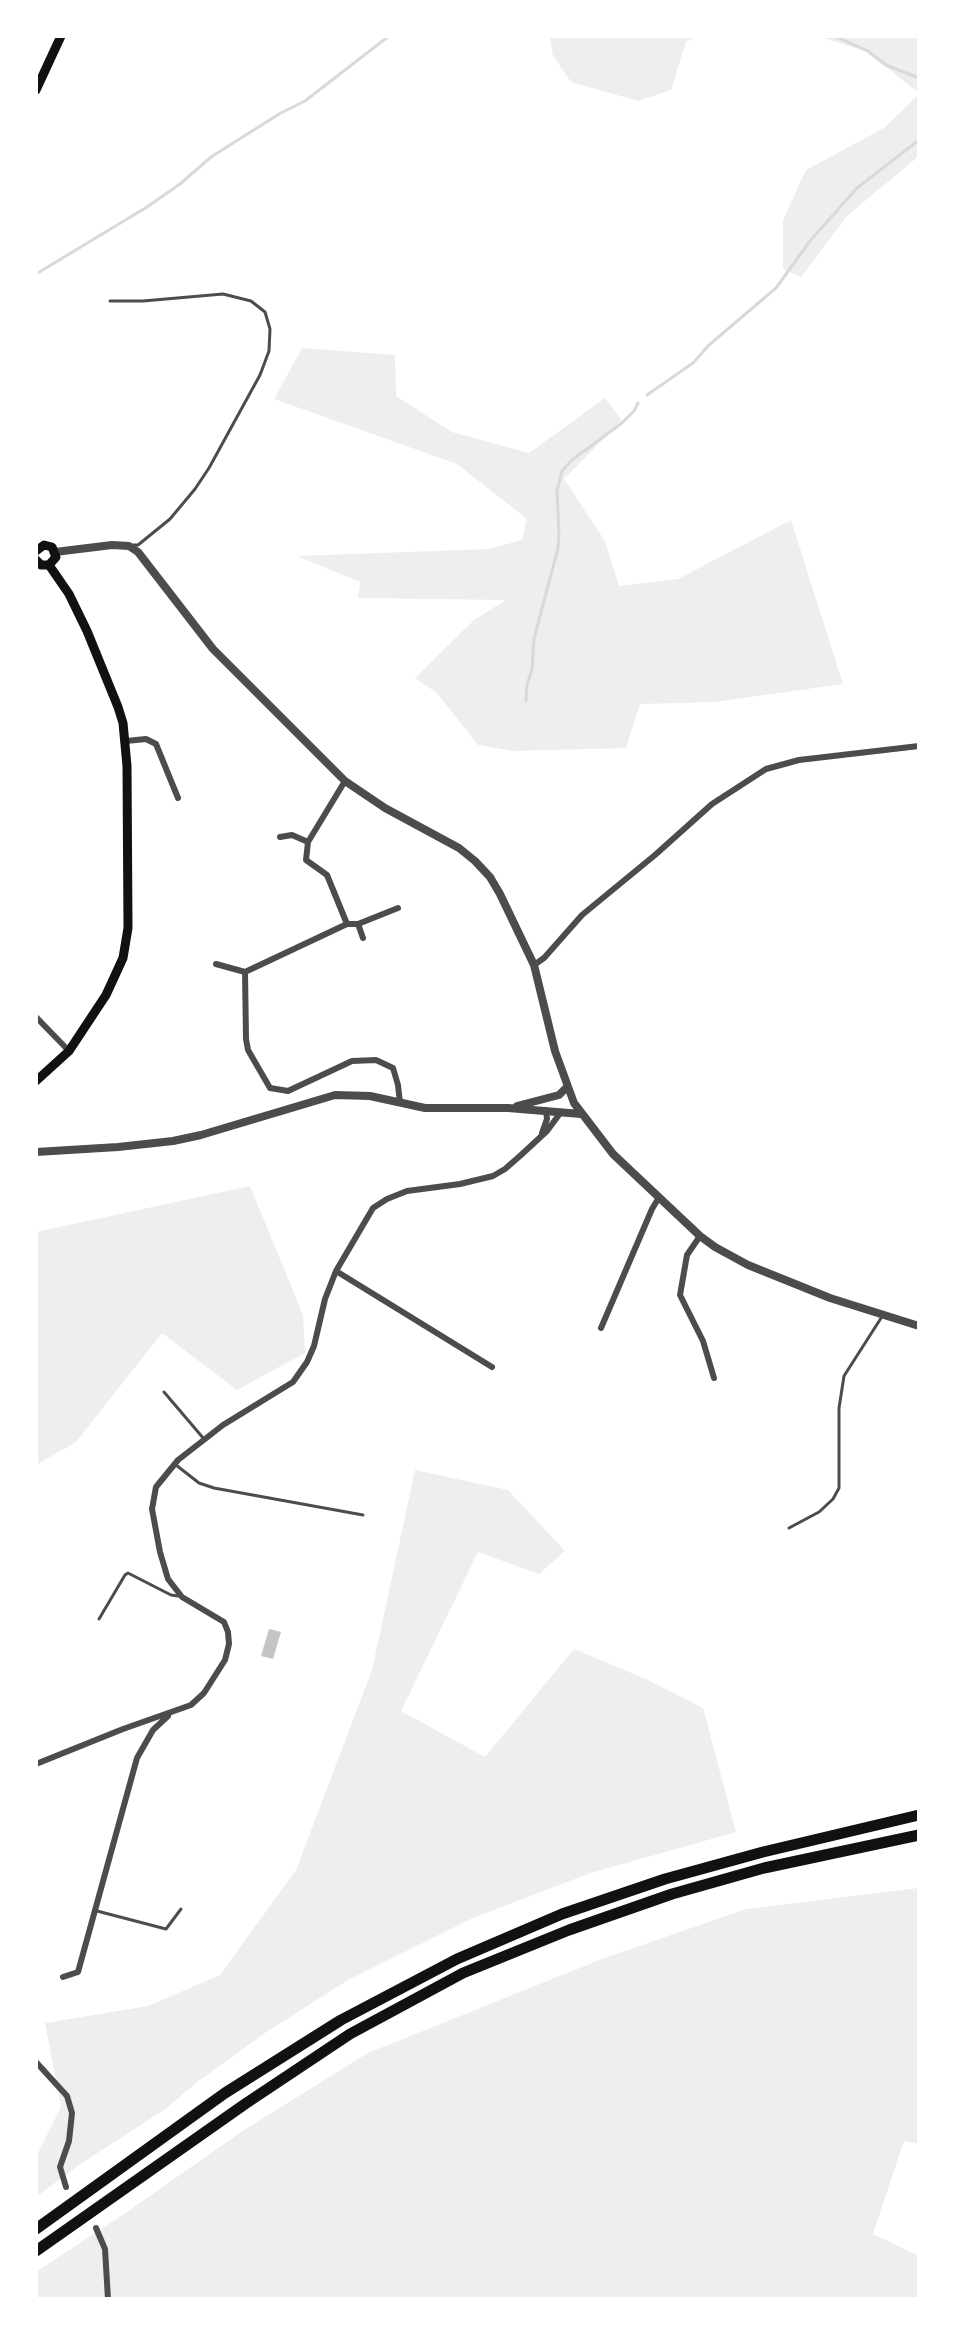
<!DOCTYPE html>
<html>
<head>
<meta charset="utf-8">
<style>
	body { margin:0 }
	#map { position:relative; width:955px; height:2335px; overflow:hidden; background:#fff; font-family:Overpass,sans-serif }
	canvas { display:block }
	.frame { position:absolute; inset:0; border:38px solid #fff; pointer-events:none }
</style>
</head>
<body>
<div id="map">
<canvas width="955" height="2335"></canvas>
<div class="frame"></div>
</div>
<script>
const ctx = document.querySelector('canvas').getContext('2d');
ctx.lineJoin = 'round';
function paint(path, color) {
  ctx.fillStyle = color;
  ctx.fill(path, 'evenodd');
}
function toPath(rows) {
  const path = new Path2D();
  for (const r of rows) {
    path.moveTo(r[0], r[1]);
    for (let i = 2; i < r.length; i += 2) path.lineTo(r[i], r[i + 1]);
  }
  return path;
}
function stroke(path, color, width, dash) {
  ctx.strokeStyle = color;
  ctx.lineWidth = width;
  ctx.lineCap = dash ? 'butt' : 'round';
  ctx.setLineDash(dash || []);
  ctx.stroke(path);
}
const green = toPath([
	[550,36,698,36,686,42,671,90,638,101,571,82,553,56],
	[816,36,919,36,919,93,865,51],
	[919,94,919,156,848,215,801,277,783,269,783,220,806,170,884,128],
	[302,348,395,355,396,396,452,432,529,453,605,398,622,420,564,479,605,541,619,586,678,579,791,520,843,684,714,702,640,704,626,748,513,751,478,745,437,693,415,678,474,620,506,600,358,598,360,582,297,556,489,549,522,540,527,519,457,464,274,399],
	[250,1186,303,1315,305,1353,237,1390,162,1333,76,1442,36,1465,36,1232],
	[415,1470,508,1490,565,1551,539,1574,478,1552,401,1711,485,1757,574,1649,648,1680,703,1708,736,1832,591,1873,475,1917,348,1980,265,2033,196,2083,164,2110,82,2163,36,2197,36,2157,61,2107,45,2023,148,2006,220,1975,296,1870,372,1670],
	[919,1888,919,2144,904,2141,873,2234,919,2256,919,2299,36,2299,36,2272,127,2212,241,2132,368,2053,602,1959,746,1909]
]);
const stream = toPath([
	[834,36,868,51,886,65,919,78],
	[36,274,147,207,180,184,211,157,279,114,305,101,389,36],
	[647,395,693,363,709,345,776,288,810,241,857,188,919,140],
	[526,701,527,685,532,669,534,639,558,548,559,535,557,491,562,471,572,460,622,423,634,411,638,403]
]);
const building = toPath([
	[269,1629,281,1632,273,1659,261,1656]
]);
const service = toPath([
	[110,301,143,301,223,294,251,301,265,312,270,329,269,351,260,375,209,468,195,489,170,519,138,545,133,545],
	[164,1392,204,1439],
	[176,1465,199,1483,214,1488,363,1515],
	[789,1528,819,1512,833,1499,839,1488,839,1408,844,1376,883,1315],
	[99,1619,125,1575,128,1573,171,1595,178,1596],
	[97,1911,166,1929,181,1909]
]);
const minor = toPath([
	[126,741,146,739,156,744,178,798],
	[345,781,308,842,306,860,327,875,347,924],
	[280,837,292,835,308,842],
	[358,924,363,938],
	[216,964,245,972,347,924,358,924,398,908],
	[534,965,544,958,582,915,655,855,712,804,766,769,799,760,919,746],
	[245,972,246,1039,248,1050,270,1088,288,1091,352,1061,376,1060,393,1068,398,1085,400,1103],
	[36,1017,69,1051],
	[542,1133,547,1119,546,1110],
	[700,1236,687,1255,680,1295,703,1341,714,1378],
	[336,1271,492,1367],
	[601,1328,652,1209,658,1199],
	[36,1764,123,1729,191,1705,204,1693,225,1660,229,1644,228,1632,224,1622,182,1597,168,1579,160,1552,152,1509,156,1487,178,1460,223,1425,293,1382,307,1362,314,1346,325,1299,336,1271,373,1208,387,1199,407,1191,460,1184,493,1176,505,1169,521,1155,547,1131,561,1112],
	[63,1977,78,1972,137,1758,153,1730,168,1716],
	[36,2062,67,2096,72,2113,69,2141,60,2167,66,2187],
	[96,2228,105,2249,108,2299]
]);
const tertiary = toPath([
	[55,552,112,545,129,546,138,552,213,649,345,781,385,808,459,848,475,861,490,877,500,894,534,965,555,1051,574,1103,613,1154,700,1236,715,1247,748,1265,830,1298,919,1326],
	[517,1106,559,1095,567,1087],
	[36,1152,118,1147,173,1141,201,1135,335,1095,370,1096,425,1108,508,1108,581,1114]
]);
const secondary = toPath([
	[36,90,61,36],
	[36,551,44,545,52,547,56,557,49,565],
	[36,560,41,565,49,565],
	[36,1081,69,1051,106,995,123,958,128,928,127,766,123,723,118,707,87,631,69,594,49,565]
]);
const motorway = toPath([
	[36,2229,225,2093,341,2020,457,1959,562,1914,665,1879,763,1852,919,1815],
	[36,2251,245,2104,350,2034,463,1973,569,1930,672,1894,764,1868,919,1835]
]);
paint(green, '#eee');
stroke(stream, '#d9d9d9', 3);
paint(building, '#c4c4c4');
stroke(service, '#4c4c4c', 3);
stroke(minor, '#4c4c4c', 6);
stroke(tertiary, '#4c4c4c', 8);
stroke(secondary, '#111', 9);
stroke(motorway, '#111', 11);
</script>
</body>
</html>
